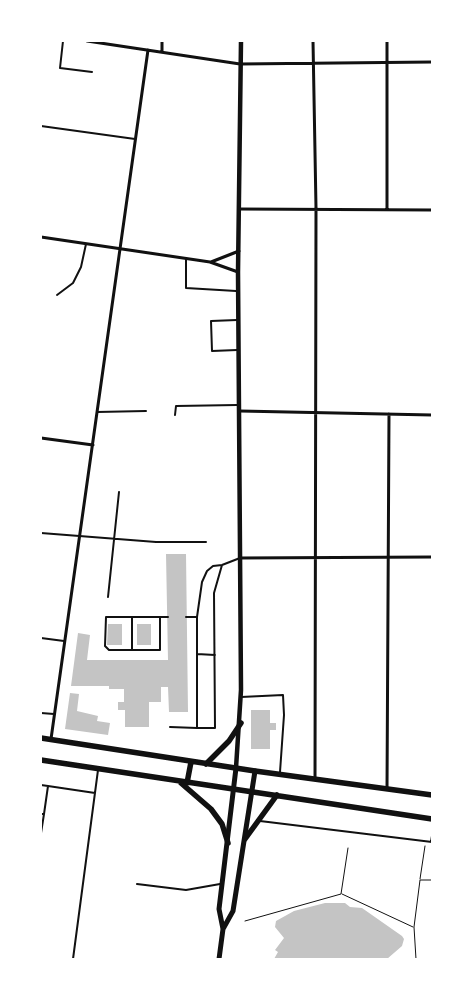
<!DOCTYPE html>
<html>
<head>
<meta charset="utf-8">
<style>
	body { margin:0 }
	#map { position:relative; width:473px; height:1000px; overflow:hidden; background:#fff; font-family:"DejaVu Sans",sans-serif }
	canvas { display:block }
	.frame { position:absolute; inset:0; border:42px solid #fff; pointer-events:none }
</style>
</head>
<body>
<div id="map">
<canvas width="473" height="1000"></canvas>
<div class="frame"></div>
</div>
<script>
const ctx = document.querySelector('canvas').getContext('2d');
ctx.lineJoin = 'round';
function paint(path, color) {
  ctx.fillStyle = color;
  ctx.fill(path, 'evenodd');
}
function toPath(rows) {
  const path = new Path2D();
  for (const r of rows) {
    path.moveTo(r[0], r[1]);
    for (let i = 2; i < r.length; i += 2) path.lineTo(r[i], r[i + 1]);
  }
  return path;
}
function stroke(path, color, width, dash) {
  ctx.strokeStyle = color;
  ctx.lineWidth = width;
  ctx.lineCap = dash ? 'butt' : 'round';
  ctx.setLineDash(dash || []);
  ctx.stroke(path);
}
const building = toPath([
	[166,554,186,554,188,712,169,712,168,687,161,687,161,702,149,702,149,727,125,727,125,710,118,710,118,702,124,702,124,689,109,689,109,686,71,686,78,633,90,635,87,660,168,660],
	[108,624,122,624,122,645,107,645],
	[137,624,151,624,151,645,137,645],
	[70,693,79,694,77,711,98,716,97,721,110,723,108,735,65,729],
	[251,710,270,710,270,723,276,723,276,730,270,730,270,749,251,749],
	[325,903,345,903,350,907,362,908,402,936,404,939,402,946,387,959,274,959,278,952,275,950,284,938,275,927,276,921,294,911]
]);
const path = toPath([
	[420,879,425,846],
	[342,894,413,927],
	[245,921,341,894,348,848],
	[416,959,414,927,420,880,432,880]
]);
const service = toPath([
	[63,41,60,68,92,72],
	[41,126,135,139],
	[186,258,186,288,236,291],
	[57,295,73,283,81,267,86,244],
	[237,320,211,321,212,351,237,350],
	[97,412,146,411],
	[175,415,176,406,237,405],
	[41,533,156,542,206,542],
	[222,565,214,593,215,728,197,728,197,617,202,582,207,571,213,566,222,565,240,558],
	[108,597,119,492],
	[132,617,132,650],
	[160,617,160,650,109,650,105,646,106,617,168,617],
	[186,617,197,617],
	[41,638,64,641],
	[197,654,215,655],
	[241,697,283,695,284,715,280,772],
	[41,713,54,714],
	[170,727,197,728],
	[41,785,48,786],
	[41,814,44,814,41,833],
	[44,814,48,786,95,793],
	[260,821,432,842],
	[431,842,432,836],
	[137,884,186,890,220,884],
	[73,959,98,770]
]);
const minor = toPath([
	[87,41,240,64,432,62],
	[162,41,162,52],
	[313,41,316,208,315,779],
	[239,209,432,210],
	[387,210,387,41],
	[41,237,210,262,238,272],
	[211,262,239,251],
	[240,411,432,415],
	[41,438,93,445],
	[240,558,432,557],
	[51,739,148,50],
	[387,789,389,414]
]);
const tertiary = toPath([
	[236,768,241,690,238,272,241,41]
]);
const secondary = toPath([
	[223,929,233,911,255,771],
	[219,959,223,929,219,909,236,768]
]);
const primary = toPath([
	[41,738,255,771,432,795],
	[41,760,432,819],
	[206,764,229,741,241,723],
	[181,783,211,809,222,824,228,843],
	[187,783,191,762],
	[245,839,277,795]
]);
paint(building, '#c4c4c4');
stroke(path, '#111', 1);
stroke(service, '#111', 2);
stroke(minor, '#111', 3);
stroke(tertiary, '#111', 4.5);
stroke(secondary, '#111', 5);
stroke(primary, '#111', 5.5);
</script>
</body>
</html>
